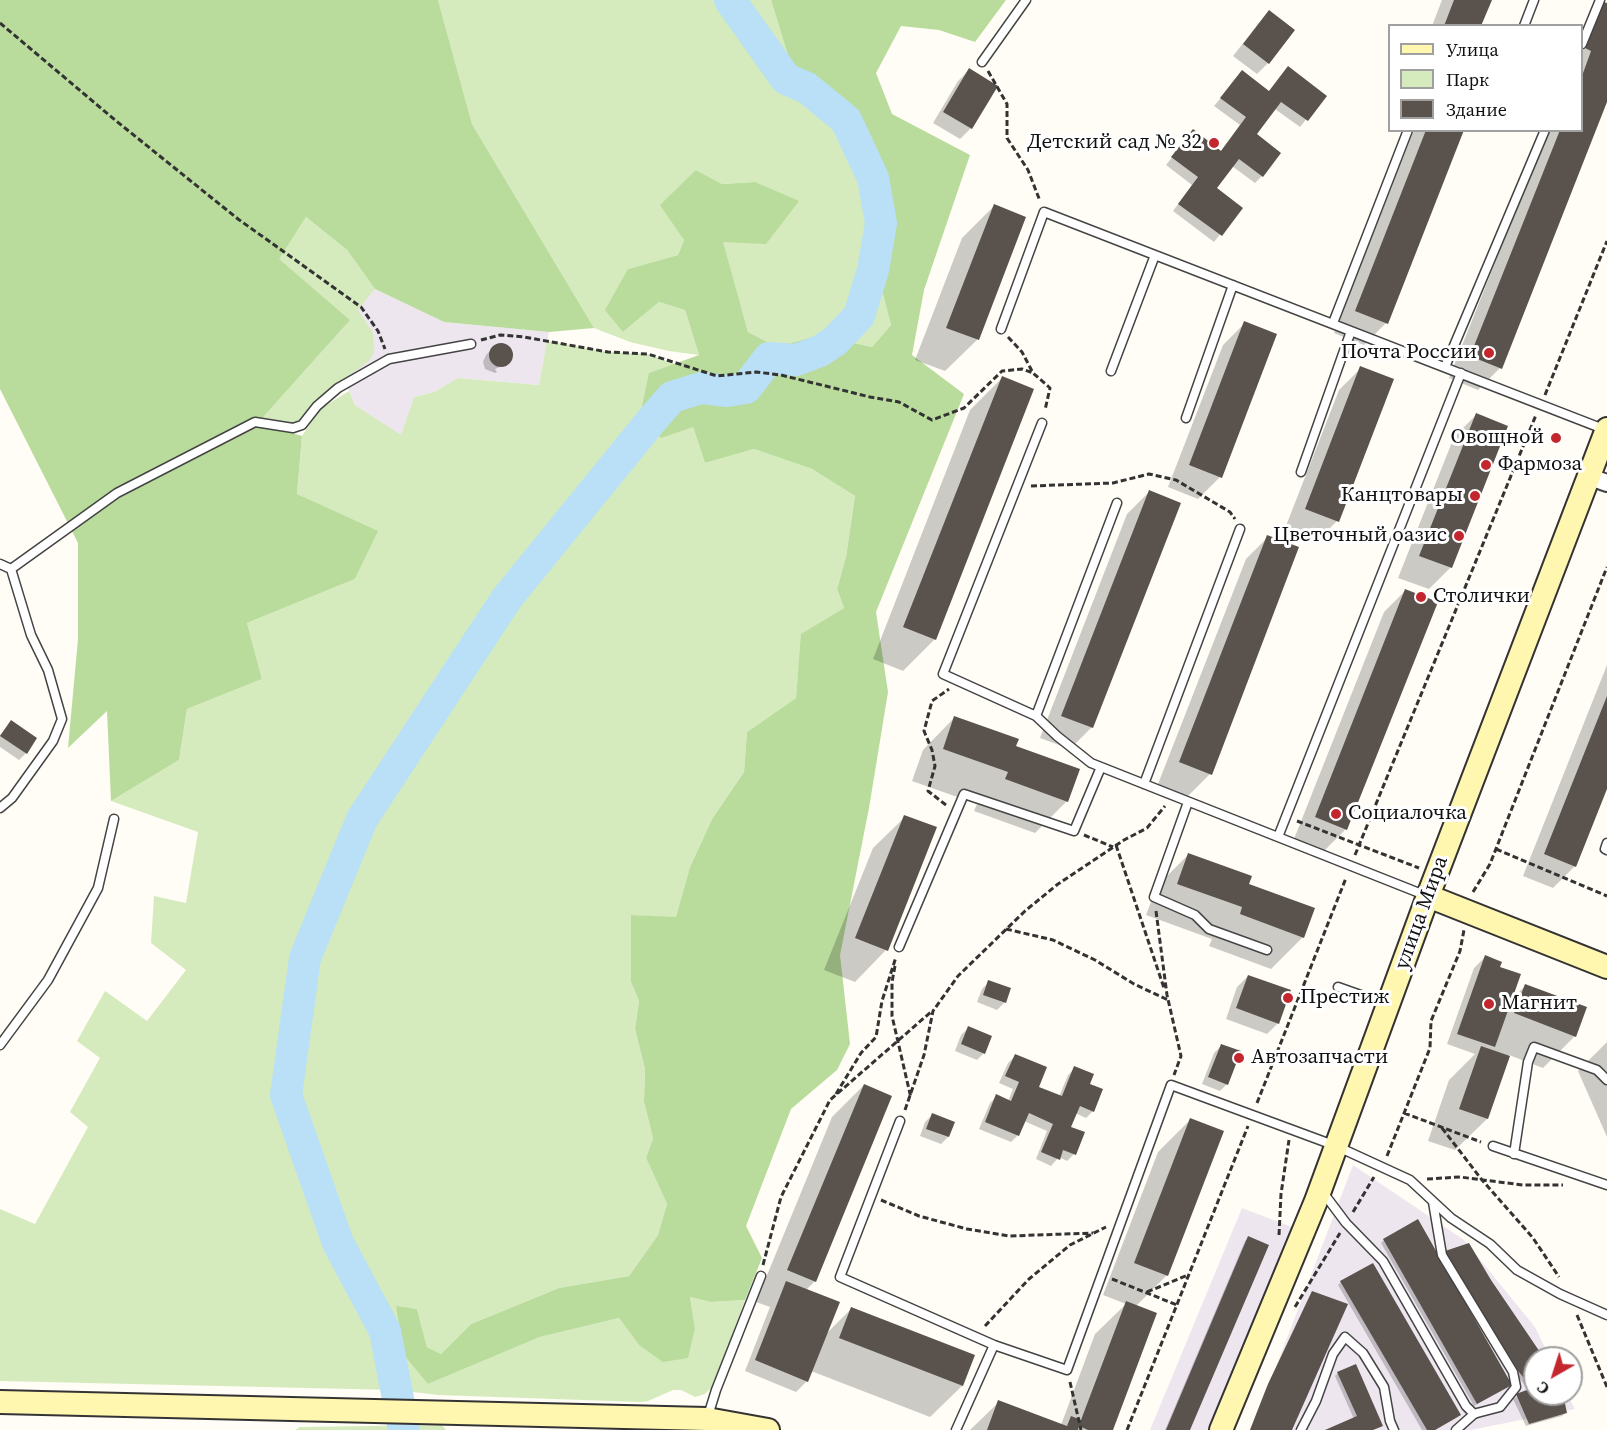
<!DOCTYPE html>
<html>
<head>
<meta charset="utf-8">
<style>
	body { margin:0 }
	#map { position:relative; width:1607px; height:1430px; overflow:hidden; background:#fffdf5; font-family:"Source Serif 4",serif }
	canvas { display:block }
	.legend { position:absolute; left:1388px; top:24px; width:195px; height:108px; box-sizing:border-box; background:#fff; border:2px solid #a0a0a0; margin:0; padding:8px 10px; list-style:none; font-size:18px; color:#111 }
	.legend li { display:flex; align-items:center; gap:12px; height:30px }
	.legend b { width:30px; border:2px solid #a0a0a0 }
	.north { position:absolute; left:1523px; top:1346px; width:60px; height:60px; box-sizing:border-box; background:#fff; border:2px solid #a0a0a0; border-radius:50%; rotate:219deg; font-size:16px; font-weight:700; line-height:24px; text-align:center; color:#111 }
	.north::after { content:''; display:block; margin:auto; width:21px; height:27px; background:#c4262e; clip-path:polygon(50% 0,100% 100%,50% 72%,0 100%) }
</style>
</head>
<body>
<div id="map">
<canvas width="1607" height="1430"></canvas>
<ul class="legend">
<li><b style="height:8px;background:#fff6b0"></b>Улица</li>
<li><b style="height:16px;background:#d5ebbd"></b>Парк</li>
<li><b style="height:16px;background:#5a524d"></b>Здание</li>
</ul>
<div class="north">С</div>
</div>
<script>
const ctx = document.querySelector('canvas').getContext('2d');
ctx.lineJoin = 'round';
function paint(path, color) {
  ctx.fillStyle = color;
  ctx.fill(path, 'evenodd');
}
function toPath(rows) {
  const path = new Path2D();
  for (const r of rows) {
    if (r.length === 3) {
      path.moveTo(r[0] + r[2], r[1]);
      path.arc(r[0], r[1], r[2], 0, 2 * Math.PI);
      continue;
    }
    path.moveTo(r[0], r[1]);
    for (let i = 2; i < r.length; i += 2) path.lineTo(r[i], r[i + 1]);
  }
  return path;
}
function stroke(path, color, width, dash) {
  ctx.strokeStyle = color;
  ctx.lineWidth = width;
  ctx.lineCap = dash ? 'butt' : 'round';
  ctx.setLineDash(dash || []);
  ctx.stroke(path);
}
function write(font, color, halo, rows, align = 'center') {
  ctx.font = font + ' "Source Serif 4",serif';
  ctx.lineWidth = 6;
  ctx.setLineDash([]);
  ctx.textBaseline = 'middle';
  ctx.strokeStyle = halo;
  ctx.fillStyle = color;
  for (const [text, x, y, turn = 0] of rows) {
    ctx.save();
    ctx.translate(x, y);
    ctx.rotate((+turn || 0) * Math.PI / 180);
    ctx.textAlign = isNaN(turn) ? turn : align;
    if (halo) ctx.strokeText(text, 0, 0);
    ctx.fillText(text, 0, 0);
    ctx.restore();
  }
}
const industrial = toPath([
	[375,289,444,322,549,332,539,385,458,378,434,392,414,397,401,436,355,405,329,343],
	[1353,1165,1464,1240,1535,1327,1550,1358,1535,1358,1535,1394,1567,1394,1575,1409,1471,1430,1252,1430],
	[1242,1208,1292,1227,1209,1430,1150,1430]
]);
const green = toPath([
	[438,0,771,0,790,62,827,96,842,134,874,191,883,233,881,287,891,325,872,347,819,335,777,347,748,332,722,241,755,182,722,184,696,170,684,240,678,255,628,269,623,332,659,302,685,310,699,355,669,351,630,342,594,328,472,124],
	[306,217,347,250,375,289,358,310,373,333,374,352,369,361,315,400,300,421,295,434,258,423,350,320,278,259],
	[547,341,608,352,648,354,675,364,649,373,693,427,705,463,754,449,812,469,855,496,846,557,837,589,844,608,802,634,796,698,747,732,744,772,712,819,690,867,676,918,631,915,631,982,639,1001,635,1029,645,1069,644,1102,653,1138,646,1158,667,1204,658,1235,629,1276,559,1288,471,1324,441,1354,427,1347,417,1309,396,1307,428,1384,540,1337,619,1318,639,1345,695,1328,690,1297,711,1302,745,1300,713,1386,705,1394,695,1397,681,1390,673,1390,648,1401,641,1402,438,1395,396,1390,0,1381,0,1209,35,1224,88,1127,70,1112,100,1058,77,1041,105,991,147,1021,186,970,151,943,154,896,186,903,198,832,111,801,179,760,187,709,262,679,247,623,355,579,377,532,297,494,302,436,320,409,349,391,355,405,401,435,414,397,434,392,458,378,539,385],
	[442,1425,446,1430,295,1430,300,1427]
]);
const forest = toPath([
	[0,0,438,0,472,124,594,328,549,332,444,322,375,289,347,250,306,217,279,259,350,320,258,423,302,436,297,494,378,531,355,579,247,623,262,679,187,709,179,760,111,801,107,711,68,748,78,639,78,543,0,389],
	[771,0,1006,0,975,42,939,30,901,26,876,73,892,114,970,155,924,290,912,355,964,394,876,612,888,692,869,808,840,955,850,1044,837,1070,791,1109,746,1226,762,1258,745,1300,711,1302,690,1297,695,1328,688,1358,663,1362,639,1345,619,1318,540,1337,428,1384,404,1355,396,1306,417,1309,427,1347,441,1354,471,1324,559,1288,629,1276,658,1235,667,1204,646,1158,653,1138,644,1102,645,1069,635,1029,639,1001,631,982,631,915,676,917,690,867,712,819,744,772,747,732,796,698,801,634,844,608,837,589,846,557,855,496,812,469,754,449,705,463,693,427,661,438,642,406,649,373,699,355,685,310,659,302,623,332,605,310,628,269,678,255,684,240,660,205,696,170,722,184,755,182,799,201,766,244,723,242,748,332,777,347,819,335,872,347,891,325,881,287,883,233,874,191,842,134,827,96,790,62]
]);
const shadow = toPath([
	[1442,0,1490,0,1480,26,1432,26],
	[1607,5,1607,98,1500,368,1478,390,1449,378,1548,130,1582,130,1582,43],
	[1269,12,1268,63,1257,74,1233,56,1259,23],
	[1288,68,1325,96,1300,127,1275,109,1255,135,1262,176,1255,183,1232,166,1215,189,1241,208,1214,242,1173,211,1192,185,1166,165,1193,131,1220,152,1240,125,1214,106,1242,72,1269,92],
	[969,70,971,128,960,139,933,123,958,81],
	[1414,130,1463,130,1386,323,1364,345,1334,333],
	[994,206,1024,217,977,340,945,371,915,360,962,238],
	[1245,323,1220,477,1198,499,1168,487,1223,345],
	[503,344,508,347,512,356,509,363,495,369,497,372,503,369,495,373,485,369,483,362,486,355,493,348],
	[1361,368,1337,521,1315,543,1284,531,1339,390],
	[1002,378,935,639,903,671,873,659,970,410],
	[1476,415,1451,567,1429,589,1398,578,1454,437],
	[1149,492,1092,727,1070,749,1040,738,1127,514],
	[1268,537,1210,774,1188,796,1158,784,1246,559],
	[1406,590,1346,829,1324,851,1294,839,1384,612],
	[1607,665,1607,785,1575,866,1553,888,1523,876],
	[954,718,1015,747,1067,801,1035,833,974,811,977,804,912,781,923,750],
	[11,722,26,753,19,760,0,747,0,735],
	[905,817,935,828,886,950,855,982,824,970,873,848],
	[1189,854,1248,885,1303,937,1271,969,1209,946,1212,939,1146,915,1157,886],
	[1485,957,1499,968,1510,1001,1526,985,1575,1036,1543,1068,1509,1055,1487,1119,1455,1150,1428,1141,1449,1080,1475,1054,1447,1044,1474,968],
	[1248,976,1278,1023,1267,1034,1226,1019,1237,987],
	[989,982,1009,989,1004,1003,997,1010,977,1002,982,989],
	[968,1028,984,1053,977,1060,955,1051,961,1035],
	[1607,1042,1607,1137,1578,1071],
	[1221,1046,1227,1084,1220,1091,1202,1084,1214,1053],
	[1015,1056,1037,1087,1059,1097,1068,1075,1075,1068,1088,1084,1093,1111,1086,1118,1075,1113,1069,1127,1074,1154,1067,1161,1059,1157,1051,1166,1036,1159,1047,1131,1024,1121,1018,1135,1011,1142,979,1129,990,1103,997,1096,1008,1101,1013,1089,999,1083,1008,1063],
	[864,1085,815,1281,806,1290,825,1335,851,1309,973,1356,962,1386,930,1417,811,1371,807,1381,796,1392,745,1371,770,1307,756,1302,832,1117],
	[932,1115,953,1123,948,1137,941,1144,920,1136,925,1122],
	[1190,1120,1167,1275,1136,1306,1112,1430,970,1430,999,1402,1061,1425,1095,1334,1126,1304,1103,1295,1158,1152],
	[1248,1238,1189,1430,1165,1430,1245,1241],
	[1384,1240,1507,1387,1474,1406,1381,1243],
	[1468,1245,1489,1281,1541,1358,1535,1358,1535,1394,1561,1394,1565,1413,1562,1416,1526,1426,1513,1399,1529,1391,1517,1375,1443,1255,1446,1252],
	[1341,1282,1459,1415,1456,1418,1435,1430,1422,1430,1338,1285],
	[1313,1292,1289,1430,1250,1430,1266,1389],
	[1338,1373,1381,1425,1378,1428,1329,1430,1354,1419,1335,1376]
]);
const river = toPath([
	[404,1430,385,1331,338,1243,286,1095,305,958,362,819,507,598,651,421,672,397,701,388,727,391,746,388,769,358,796,360,820,351,835,341,859,316,873,270,881,223,873,178,846,120,807,88,786,79,730,0]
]);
const building = toPath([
	[1454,0,1492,0,1481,26,1444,26],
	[1603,2,1607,3,1607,102,1502,369,1470,356,1560,130,1582,130,1582,76,1591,51,1585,48],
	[1269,10,1295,30,1269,64,1243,44],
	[1288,66,1327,96,1308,121,1281,102,1257,134,1281,153,1263,177,1239,159,1217,188,1243,208,1222,236,1178,204,1198,177,1171,157,1193,129,1221,151,1246,117,1220,98,1242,70,1269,91],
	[969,68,998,86,972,129,943,112],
	[1426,130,1464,130,1388,324,1355,311],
	[994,204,1026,217,979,340,946,328],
	[1244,321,1277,334,1222,478,1189,465],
	[501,355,12],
	[1360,366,1394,379,1339,522,1305,509],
	[1002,376,1034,389,936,640,903,627],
	[1476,413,1508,426,1452,568,1419,556],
	[1149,490,1181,503,1093,728,1061,716],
	[1267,535,1299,547,1212,775,1179,762],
	[1405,589,1438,602,1347,830,1315,817],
	[1607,696,1607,789,1576,867,1544,854],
	[954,716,1019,739,1016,746,1080,769,1068,802,1005,779,1008,772,943,749],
	[11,720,37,738,27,754,0,736],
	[904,815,937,827,888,951,855,938],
	[1188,853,1252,876,1249,884,1315,908,1304,938,1240,914,1242,907,1177,884],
	[1485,955,1502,962,1500,967,1521,974,1495,1047,1457,1034],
	[1248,975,1291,990,1279,1024,1236,1008],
	[988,980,1011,988,1006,1003,983,995],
	[1525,984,1587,1007,1576,1037,1514,1013],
	[968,1026,992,1036,985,1054,961,1044],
	[1221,1044,1241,1051,1228,1085,1208,1077],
	[1481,1046,1510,1056,1488,1119,1459,1109],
	[1015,1054,1047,1067,1039,1087,1062,1096,1074,1066,1094,1074,1090,1084,1103,1089,1094,1112,1080,1106,1071,1127,1085,1132,1076,1155,1063,1150,1060,1160,1041,1152,1053,1124,1029,1113,1019,1136,985,1122,996,1094,1011,1101,1019,1082,1005,1076],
	[864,1084,892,1096,816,1282,787,1270],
	[932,1113,955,1122,949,1137,926,1129],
	[1190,1118,1224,1131,1168,1276,1134,1263],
	[1418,1219,1512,1385,1477,1404,1383,1239],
	[1248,1236,1269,1245,1190,1430,1166,1430],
	[1469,1243,1491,1280,1544,1358,1535,1358,1535,1394,1563,1394,1567,1413,1529,1424,1516,1394,1532,1388,1519,1372,1445,1251],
	[1373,1263,1461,1415,1435,1430,1427,1430,1340,1281],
	[786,1281,840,1302,808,1382,755,1360],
	[1312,1291,1348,1304,1292,1430,1250,1430,1268,1384],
	[1126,1301,1157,1313,1113,1430,1088,1430,1079,1426,1078,1430,987,1430,998,1400,1067,1426,1071,1416,1081,1420],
	[851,1307,975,1355,963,1386,839,1338],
	[1356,1364,1383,1426,1373,1430,1325,1430,1357,1416,1337,1372]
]);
const path = toPath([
	[0,23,115,120,238,219,361,307,378,331,385,349],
	[988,71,1007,104,1007,138,1028,170,1040,201],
	[1008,337,1022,352,1033,373,1050,388,1045,410],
	[481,340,500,335,524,337,608,352,648,354,717,376,756,372,781,375,870,397,899,402,932,420,964,408,1002,371,1022,369,1033,373],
	[1545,395,1607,241],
	[1031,486,1113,483,1149,474,1176,480,1230,512,1235,519],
	[946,805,928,791,935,766,932,750,924,731,932,701,949,689],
	[1297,821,1419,868],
	[1084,835,1113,847],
	[1116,845,1164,988],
	[1496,849,1607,896],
	[1355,855,1536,415],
	[1473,892,1490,864,1607,567],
	[1156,911,1167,995,1181,1056,1174,1075],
	[1006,929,1053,940,1095,960,1134,984,1168,1000],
	[895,966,892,982,892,1016,911,1098],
	[836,1094,861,1053,876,1037,882,1001,896,957],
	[1257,1103,1346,878],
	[905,1110,924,1055,933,1011,958,976,1025,911,1058,884,1124,840,1147,828,1165,806],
	[1404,1113,1481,1142],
	[1442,1128,1482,1180,1533,1238,1559,1277],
	[1387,1156,1430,1048,1431,1021,1460,951,1464,930],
	[1427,1179,1460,1177,1523,1185,1563,1185],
	[881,1200,919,1216,967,1229,1009,1236,1093,1233],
	[1353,1212,1374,1177],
	[1279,1235,1281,1194,1289,1140],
	[763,1265,781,1197,830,1100,932,1011],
	[1112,1279,1177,1305],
	[1147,1292,1188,1275],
	[1295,1307,1340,1233],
	[1577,1315,1607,1387],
	[985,1326,1029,1279,1070,1245,1106,1227],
	[1070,1382,1081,1430],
	[1127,1430,1248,1126]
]);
const lane = toPath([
	[1524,26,1534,0],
	[1582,44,1600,0],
	[982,62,1026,0],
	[1333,323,1408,130],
	[1001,329,1044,212,1606,430],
	[1445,367,1545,130],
	[1111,371,1155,255],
	[1186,418,1233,285],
	[1042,423,943,674,1036,716,1057,736,1091,763,1427,896],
	[1301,472,1351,331],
	[0,564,11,569],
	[1036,716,1117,503],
	[1144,784,1240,529],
	[1188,802,1154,897,1195,915,1209,929,1267,950],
	[0,808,12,798,53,741,62,719,48,670,31,635,11,569,117,493,255,422,293,428,302,425,317,406,338,388,389,359,471,344],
	[1278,837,1461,373],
	[1607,843,1605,849,1607,850],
	[899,947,964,794,1074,831,1101,767],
	[1338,987,1386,1004],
	[0,1045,48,980,98,888,114,819],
	[900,1121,840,1277,994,1345,1067,1370,1171,1085,1336,1146,1410,1180,1451,1218,1490,1244,1517,1270,1560,1294,1607,1315],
	[1493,1146,1607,1185],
	[1514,1154,1528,1062,1534,1047,1597,1070,1607,1080],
	[1322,1191,1346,1223,1383,1261,1466,1406,1474,1414,1477,1413,1500,1407,1516,1387,1513,1372,1442,1255,1433,1202],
	[707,1419,716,1390,761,1276],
	[956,1430,994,1345],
	[1301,1430,1316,1401,1333,1354,1345,1337,1363,1353,1384,1387,1390,1421,1394,1430],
	[1456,1430,1474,1414]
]);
const street = toPath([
	[1590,477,1607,483]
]);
const secondary = toPath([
	[1428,896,1607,967],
	[0,1402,707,1419,768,1430],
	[1221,1430,1316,1201,1428,896,1607,429]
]);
const markers = [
	[1214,143,6,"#c4262e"],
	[1489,353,6,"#c4262e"],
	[1556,438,6,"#c4262e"],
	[1486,465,6,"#c4262e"],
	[1475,496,6,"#c4262e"],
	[1459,536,6,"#c4262e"],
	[1421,597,6,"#c4262e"],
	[1336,814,6,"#c4262e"],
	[1288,998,6,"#c4262e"],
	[1489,1004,6,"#c4262e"],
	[1239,1058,6,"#c4262e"]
];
const poiNames = [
	["Детский сад № 32",1202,143,"right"],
	["Почта России",1477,353,"right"],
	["Овощной",1544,438,"right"],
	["Фармоза",1498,465],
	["Канцтовары",1463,496,"right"],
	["Цветочный оазис",1447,536,"right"],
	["Столички",1433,597],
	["Социалочка",1348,814],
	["Престиж",1300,998],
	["Магнит",1501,1004],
	["Автозапчасти",1251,1058]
];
const streetNames = [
	["улица Мира",1422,913,-70]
];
paint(industrial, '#eee6ef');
paint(green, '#d5ebbd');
paint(forest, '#b9dc9c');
paint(shadow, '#0003');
stroke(river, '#b9e0f7', 32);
paint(building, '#5a524d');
stroke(lane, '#444', 11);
stroke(street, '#444', 20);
stroke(secondary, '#333', 26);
stroke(path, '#333', 3, [6, 3]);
stroke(lane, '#fff', 8);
stroke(street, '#fff', 16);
stroke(secondary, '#fff6b0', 22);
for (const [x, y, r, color] of markers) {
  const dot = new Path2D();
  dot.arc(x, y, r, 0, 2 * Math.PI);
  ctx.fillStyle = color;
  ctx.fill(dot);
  stroke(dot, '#fff', 2);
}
write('21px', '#111', '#fff', poiNames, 'left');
write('21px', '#111', '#fff', streetNames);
</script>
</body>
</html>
